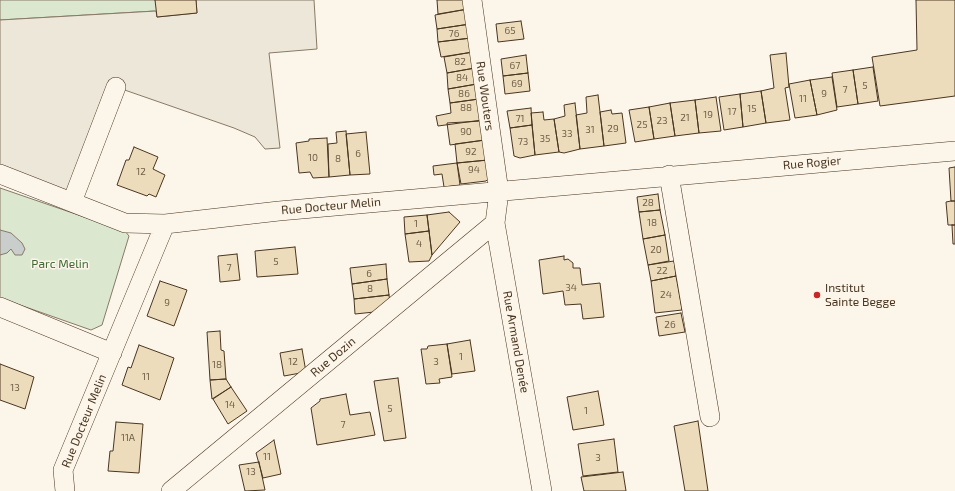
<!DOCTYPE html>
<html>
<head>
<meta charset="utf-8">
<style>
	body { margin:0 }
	canvas { display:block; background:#fbf6e9 }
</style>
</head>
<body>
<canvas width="955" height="491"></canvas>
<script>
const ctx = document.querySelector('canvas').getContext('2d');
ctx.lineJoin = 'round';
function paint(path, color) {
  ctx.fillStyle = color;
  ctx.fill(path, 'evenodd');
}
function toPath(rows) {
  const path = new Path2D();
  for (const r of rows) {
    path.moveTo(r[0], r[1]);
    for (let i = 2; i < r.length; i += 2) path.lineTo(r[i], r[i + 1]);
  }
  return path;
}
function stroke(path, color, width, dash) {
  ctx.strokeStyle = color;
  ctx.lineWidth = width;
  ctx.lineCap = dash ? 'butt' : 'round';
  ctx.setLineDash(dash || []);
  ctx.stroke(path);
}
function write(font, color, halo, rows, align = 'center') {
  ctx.font = font + ' "Exo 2",sans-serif';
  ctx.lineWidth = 3;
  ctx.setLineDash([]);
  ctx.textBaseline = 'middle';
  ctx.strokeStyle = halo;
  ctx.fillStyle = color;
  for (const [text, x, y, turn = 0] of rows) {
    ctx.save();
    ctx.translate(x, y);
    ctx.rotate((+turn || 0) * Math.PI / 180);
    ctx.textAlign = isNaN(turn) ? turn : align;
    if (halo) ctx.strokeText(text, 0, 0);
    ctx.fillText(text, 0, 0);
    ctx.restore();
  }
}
const green = toPath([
	[0,0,196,0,197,13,157,17,155,11,0,20,0,0],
	[0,188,125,231,129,236,102,325,91,330,0,298,0,188]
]);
const parking = toPath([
	[196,0,314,0,317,49,269,53,280,148,265,149,255,137,234,128,116,87,72,202,0,174,0,20,156,11,157,17,197,13,196,0]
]);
const water = toPath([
	[0,230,11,233,22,243,25,249,22,255,15,255,11,249,7,253,0,255,0,230]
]);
const building = toPath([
	[155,0,196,0,197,13,157,17,155,0],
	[437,0,466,0,468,9,438,14,437,0],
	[916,0,955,0,955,96,880,106,872,57,917,50,916,0],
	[468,9,470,24,437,29,435,15,468,9],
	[521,21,524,39,498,42,496,24,521,21],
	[470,24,471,38,438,42,437,29,470,24],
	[471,38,473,52,441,57,438,42,471,38],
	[473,52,475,68,447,73,444,57,473,52],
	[786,53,789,87,785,88,790,120,766,123,761,91,774,88,770,55,786,53],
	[526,55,528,73,503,76,501,59,526,55],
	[873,67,878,101,858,104,853,70,873,67],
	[475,68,477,84,448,89,447,73,475,68],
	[853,70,858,104,837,107,832,73,853,70],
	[528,73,530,91,505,94,503,76,528,73],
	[832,77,837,110,817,115,810,80,832,77],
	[810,80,817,115,795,118,789,84,810,80],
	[477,84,479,99,450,103,448,89,477,84],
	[761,91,766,123,743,127,740,94,761,91],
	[740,94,743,127,724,130,719,97,740,94],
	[598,95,604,146,580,149,576,115,587,113,586,97,598,95],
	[716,97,721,131,699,133,695,100,716,97],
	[479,99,482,120,438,126,436,116,451,113,450,103,479,99],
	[695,100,699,133,675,136,670,103,695,100],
	[575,103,580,149,564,153,559,152,554,119,565,116,564,105,575,103],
	[670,103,675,136,654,139,649,107,670,103],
	[649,107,654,139,635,142,629,110,649,107],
	[531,108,532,125,510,128,507,111,531,108],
	[611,110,612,114,622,113,626,143,604,146,600,112,611,110],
	[543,112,544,120,554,119,559,152,535,155,531,113,543,112],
	[482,121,485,140,450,145,447,123,482,121],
	[532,125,535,155,520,158,514,156,510,128,532,125],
	[346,131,350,175,329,177,328,144,337,143,336,132,346,131],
	[366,132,370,174,350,175,346,134,366,132],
	[327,138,329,177,313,178,310,172,299,173,296,143,309,141,309,139,327,138],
	[485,140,488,160,457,163,455,144,485,140],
	[134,147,158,157,153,169,165,175,156,197,149,194,147,196,117,185,126,160,129,160,134,147],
	[488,160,490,177,486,181,461,184,457,163,488,160],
	[457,163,460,185,444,187,442,174,434,175,433,166,457,163],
	[955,167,955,201,951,201,949,168,955,167],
	[658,194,660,210,639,212,637,197,658,194],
	[951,201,955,201,955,225,948,225,946,202,951,201],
	[660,210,665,235,643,239,639,212,660,210],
	[449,212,460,222,432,255,427,215,449,212],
	[427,215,429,231,405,234,404,217,427,215],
	[952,225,955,225,955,244,953,244,952,225],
	[429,231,432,255,429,261,409,262,405,234,429,231],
	[665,235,669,261,648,265,643,239,665,235],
	[295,247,298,274,257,277,255,251,295,247],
	[237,254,240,280,220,282,218,256,237,254],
	[564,256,564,260,568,259,573,263,573,268,580,268,582,285,600,283,604,317,583,319,581,304,565,305,563,291,543,294,539,260,564,256],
	[674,261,676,276,651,281,648,265,674,261],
	[386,264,387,279,352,284,350,268,386,264],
	[676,276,682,310,655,313,651,281,676,276],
	[387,279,389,295,354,299,352,284,387,279],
	[160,281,187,290,174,326,147,316,160,281],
	[389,295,390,303,384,311,355,314,354,299,389,295],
	[681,313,685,332,659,336,656,317,681,313],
	[220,331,221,350,224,351,226,379,210,380,207,332,220,331],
	[470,340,475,371,452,374,447,344,470,340],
	[447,344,452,377,439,379,440,383,426,384,421,349,427,349,428,346,447,344],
	[139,345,174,358,160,400,122,385,128,367,131,368,139,345],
	[302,349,306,372,284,376,280,353,302,349],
	[0,364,34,377,25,409,0,400,0,364],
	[398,378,406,438,384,441,374,381,398,378],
	[226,379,231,387,212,399,210,380,226,379],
	[231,387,247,411,228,424,213,399,231,387],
	[598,391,604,425,573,430,567,397,598,391],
	[346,394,350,415,370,412,375,435,317,445,311,408,320,401,320,399,346,394],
	[698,421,708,491,685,491,674,426,698,421],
	[116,422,143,424,139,473,108,471,110,451,113,451,116,422],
	[614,439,618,472,583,476,578,444,614,439],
	[274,440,281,474,263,478,256,453,274,440],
	[259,462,265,490,245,491,239,465,259,462],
	[623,472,626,491,584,491,581,477,623,472]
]);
const minor = toPath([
	[472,0,499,192,495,223,542,491],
	[0,174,125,223,165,224,279,211,955,151],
	[669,175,710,417],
	[72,202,116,87],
	[0,307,112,353],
	[65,491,63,470,165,224],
	[171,491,495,223]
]);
const markers = [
	[817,295,4,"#c62828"]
];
const numberNames = [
	["65",510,31],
	["76",454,34],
	["82",460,62],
	["67",515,66],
	["84",462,78],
	["69",517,84],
	["5",865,86],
	["7",845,90],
	["86",464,94],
	["9",824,94],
	["11",803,99],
	["88",466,108],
	["15",752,109],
	["17",732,112],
	["19",708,115],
	["21",685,118],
	["71",520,119],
	["23",662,121],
	["25",642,125],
	["29",613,129],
	["31",590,130],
	["90",466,132],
	["33",567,134],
	["35",545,139],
	["73",523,142],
	["92",471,152],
	["6",358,154],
	["10",313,158],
	["8",338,159],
	["94",474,170],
	["12",141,172],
	["28",648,203],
	["18",652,223],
	["1",416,224],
	["4",419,244],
	["20",656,250],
	["5",276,262],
	["7",229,268],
	["22",662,271],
	["6",369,274],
	["34",571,288],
	["8",370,289],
	["24",666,295],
	["9",167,303],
	["26",670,325],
	["1",461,357],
	["12",293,362],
	["3",436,362],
	["18",217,365],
	["11",146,377],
	["13",15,388],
	["14",230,405],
	["5",390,409],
	["1",586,411],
	["7",343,425],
	["11A",128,438],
	["11",267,457],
	["3",598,458],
	["13",251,472]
];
const streetNames = [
	["Rue Wouters",485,96,82],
	["Rue Rogier",812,163,-5],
	["Rue Docteur Melin",331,206,-5],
	["Rue Armand Denée",516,342,80],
	["Rue Dozin",333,357,-40],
	["Rue Docteur Melin",84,421,-68]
];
const parkNames = [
	["Parc Melin",60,264]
];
const poiNames = [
	["Institut",825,288],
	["Sainte Begge",825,302]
];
paint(green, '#dce7d0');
stroke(green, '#887966', 1);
paint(parking, '#ede7d9');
stroke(parking, '#887966', 1);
paint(water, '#c9cecd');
stroke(water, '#887966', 1);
paint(building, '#ecdcbc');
stroke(building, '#4a3520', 1);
stroke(minor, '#4a3520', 20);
stroke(minor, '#fbf6e9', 19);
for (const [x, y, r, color] of markers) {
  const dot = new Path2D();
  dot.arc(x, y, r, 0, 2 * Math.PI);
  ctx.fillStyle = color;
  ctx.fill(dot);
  stroke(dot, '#fbf6e9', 1.5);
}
write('10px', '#725f47', null, numberNames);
write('12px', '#4a3520', '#fbf6e9', streetNames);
write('12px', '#436837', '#fbf6e9', parkNames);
write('12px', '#4a3520', '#fbf6e9', poiNames, 'left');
</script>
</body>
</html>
